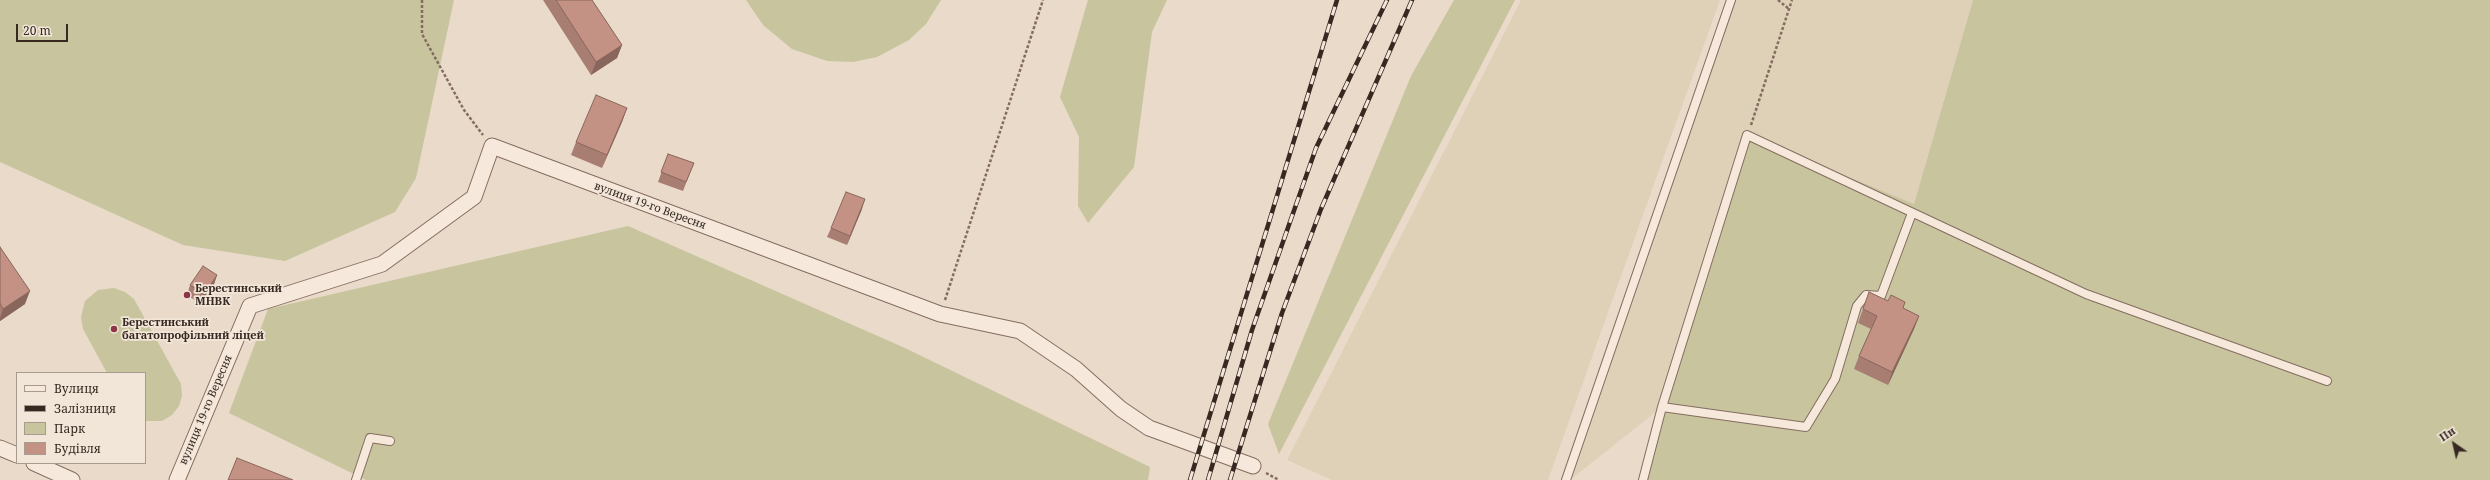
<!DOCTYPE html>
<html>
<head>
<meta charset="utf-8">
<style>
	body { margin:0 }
	#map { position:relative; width:2490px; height:480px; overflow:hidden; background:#eadaca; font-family:"Noto Serif",serif }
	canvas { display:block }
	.legend { position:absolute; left:16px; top:372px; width:130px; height:92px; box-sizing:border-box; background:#f2e6d8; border:1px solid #a79a8f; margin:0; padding:5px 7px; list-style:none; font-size:12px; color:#372822 }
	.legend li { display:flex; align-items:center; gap:8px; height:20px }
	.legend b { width:20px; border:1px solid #a79a8f }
	.north { position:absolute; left:2434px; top:424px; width:40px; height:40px; -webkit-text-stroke:3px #f2e6d8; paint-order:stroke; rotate:326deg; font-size:11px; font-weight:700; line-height:16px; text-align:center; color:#372822 }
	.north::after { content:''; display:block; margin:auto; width:14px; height:18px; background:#372822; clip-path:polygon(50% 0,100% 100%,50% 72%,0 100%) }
	.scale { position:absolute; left:16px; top:24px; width:52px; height:18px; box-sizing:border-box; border:2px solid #372822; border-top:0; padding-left:5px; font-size:12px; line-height:14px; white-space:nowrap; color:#372822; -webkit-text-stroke:3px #f2e6d8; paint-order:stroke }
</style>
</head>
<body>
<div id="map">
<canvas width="2490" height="480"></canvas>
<ul class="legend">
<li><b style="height:5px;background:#f6e9dc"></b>Вулиця</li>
<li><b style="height:5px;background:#372822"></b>Залізниця</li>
<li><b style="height:11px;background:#c7c49e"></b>Парк</li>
<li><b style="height:11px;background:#c49284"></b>Будівля</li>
</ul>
<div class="north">Пн</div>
<div class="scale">20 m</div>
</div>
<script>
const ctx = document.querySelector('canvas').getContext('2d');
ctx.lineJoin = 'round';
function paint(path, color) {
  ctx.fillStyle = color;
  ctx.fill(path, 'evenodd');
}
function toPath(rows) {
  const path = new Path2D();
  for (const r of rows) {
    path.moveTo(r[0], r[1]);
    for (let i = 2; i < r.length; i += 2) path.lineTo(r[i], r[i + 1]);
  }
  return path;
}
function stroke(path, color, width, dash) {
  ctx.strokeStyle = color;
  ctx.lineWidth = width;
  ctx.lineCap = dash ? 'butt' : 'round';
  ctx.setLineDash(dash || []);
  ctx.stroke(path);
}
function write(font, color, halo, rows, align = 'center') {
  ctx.font = font + ' "Noto Serif",serif';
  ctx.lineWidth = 3.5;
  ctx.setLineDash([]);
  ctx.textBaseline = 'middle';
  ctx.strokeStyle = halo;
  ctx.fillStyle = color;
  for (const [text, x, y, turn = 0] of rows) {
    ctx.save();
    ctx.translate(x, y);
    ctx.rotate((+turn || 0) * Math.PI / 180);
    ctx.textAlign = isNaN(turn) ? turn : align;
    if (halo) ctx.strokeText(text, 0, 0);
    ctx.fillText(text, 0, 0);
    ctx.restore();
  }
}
const farmland = toPath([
	[1521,0,1720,0,1548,480,1332,480,1287,460],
	[1731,0,1973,0,1914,204,1747,135,1662,407,1570,480,1566,480]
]);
const green = toPath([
	[0,0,454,0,416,178,395,212,285,261,183,245,0,162],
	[746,0,941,0,926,24,909,40,877,57,853,62,827,61,792,49,763,25],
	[1088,0,1167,0,1152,32,1134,167,1088,223,1078,206,1079,137,1060,97],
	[1454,0,1515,0,1279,454,1268,424,1411,76],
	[1973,0,2490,0,2490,480,1643,480,1747,135,1914,204],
	[628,226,905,348,1150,467,1148,480,366,480,229,413,268,309],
	[114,288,125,292,134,299,181,384,182,396,179,406,172,415,162,421,145,421,145,373,107,373,83,329,81,317,85,301,98,290]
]);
const path = toPath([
	[422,0,422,34,464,110,483,135],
	[1778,0,1789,9],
	[1751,125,1792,0],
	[945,300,1043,0],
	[1266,473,1279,480]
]);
const lane = toPath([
	[1662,407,1806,427,1835,379,1857,306,1866,295,1881,296,1912,213],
	[356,480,370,438,390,441],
	[1566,480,1731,0],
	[1643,480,1662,407,1747,135,2086,294,2327,381]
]);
const street = toPath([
	[0,448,17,455],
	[34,463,72,480],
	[177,480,250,306,382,264,474,197,492,146,940,314,1020,331,1076,369,1121,409,1149,428,1253,466]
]);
const rail = toPath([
	[1190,480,1337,0],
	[1208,480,1252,330,1316,148,1387,0],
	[1230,480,1282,313,1321,209,1412,0]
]);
const wall = toPath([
	[543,0,592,0,622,45,617,58,591,75],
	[627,108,622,122,602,168,571,155,576,142],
	[668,154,694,163,683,191,658,182],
	[862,209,847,245,827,237,831,228],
	[0,247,25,304,0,321],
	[217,275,214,284,201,304,187,295,190,285],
	[1903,308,1919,316,1914,329,1888,385,1854,369,1859,356,1871,329,1858,323,1863,309]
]);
const shadedWall = toPath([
	[622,45,617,58,591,75,596,62],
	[627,108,622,122,602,168,607,155],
	[865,199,862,209,847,245,850,236],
	[217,275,214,284,201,304,204,295],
	[30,291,25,304,0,321,0,318,3,309],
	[1919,316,1914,329,1888,385,1892,372]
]);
const building = toPath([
	[556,0,592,0,622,45,596,62,556,0],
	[596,95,627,108,607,155,576,142,596,95],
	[668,154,694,163,686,182,661,172,668,154],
	[846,192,865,199,850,236,831,228,846,192],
	[0,247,30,291,3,309,0,303,0,247],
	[203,266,217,275,204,295,190,285,203,266],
	[1869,292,1888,301,1891,295,1905,302,1903,308,1919,316,1892,372,1859,356,1877,316,1863,309,1869,292],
	[237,458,293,480,228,480,237,458]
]);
const markers = [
	[187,295,4,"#8d3648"],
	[114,329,4,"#8d3648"]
];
const streetNames = [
	["вулиця 19-го Вересня",650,206,20],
	["вулиця 19-го Вересня",206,410,-67]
];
const poiNames = [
	["Берестинський",195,289],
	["МНВК",195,302],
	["Берестинський",122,323],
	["багатопрофільний ліцей",122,336]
];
paint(farmland, '#dfd1b8');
paint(green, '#c7c49e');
stroke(lane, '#856c60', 10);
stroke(street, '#856c60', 17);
stroke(path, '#856c60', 2.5, [3, 2]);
stroke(lane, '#f6e9dc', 8);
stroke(street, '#f6e9dc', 15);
stroke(rail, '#372822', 4.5);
stroke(rail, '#f2e6d8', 3, [9]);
paint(wall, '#a97e72');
paint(shadedWall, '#89665c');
paint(building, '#c49284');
stroke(building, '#89665c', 1);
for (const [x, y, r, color] of markers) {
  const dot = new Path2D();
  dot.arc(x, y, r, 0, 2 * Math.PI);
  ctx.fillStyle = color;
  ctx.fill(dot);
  stroke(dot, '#f2e6d8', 1.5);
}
write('11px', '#372822', '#f2e6d8', streetNames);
write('bold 11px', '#372822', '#f2e6d8', poiNames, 'left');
</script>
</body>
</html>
